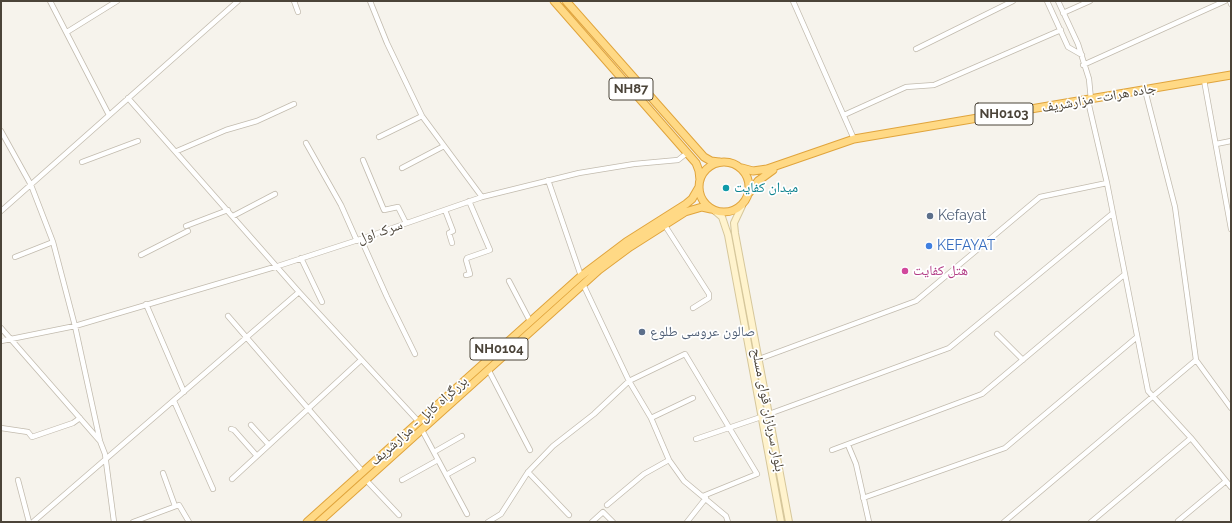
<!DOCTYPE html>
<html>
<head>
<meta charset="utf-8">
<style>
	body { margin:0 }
	#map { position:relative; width:1232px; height:523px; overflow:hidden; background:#f6f3ec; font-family:Raleway,sans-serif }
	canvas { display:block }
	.frame { position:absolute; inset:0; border:2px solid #4b4439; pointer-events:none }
</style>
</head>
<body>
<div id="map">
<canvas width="1232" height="523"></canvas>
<div class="frame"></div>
</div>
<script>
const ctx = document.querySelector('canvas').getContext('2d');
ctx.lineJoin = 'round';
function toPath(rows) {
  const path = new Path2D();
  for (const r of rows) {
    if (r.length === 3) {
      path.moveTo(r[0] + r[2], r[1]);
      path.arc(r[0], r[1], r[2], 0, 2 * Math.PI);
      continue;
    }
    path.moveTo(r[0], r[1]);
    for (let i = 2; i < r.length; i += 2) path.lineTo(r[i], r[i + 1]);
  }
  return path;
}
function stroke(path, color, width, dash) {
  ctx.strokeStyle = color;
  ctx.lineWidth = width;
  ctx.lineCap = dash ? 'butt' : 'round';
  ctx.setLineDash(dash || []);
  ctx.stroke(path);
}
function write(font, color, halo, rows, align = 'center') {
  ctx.font = font + ' Raleway,"Noto Naskh Arabic",sans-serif';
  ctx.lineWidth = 3.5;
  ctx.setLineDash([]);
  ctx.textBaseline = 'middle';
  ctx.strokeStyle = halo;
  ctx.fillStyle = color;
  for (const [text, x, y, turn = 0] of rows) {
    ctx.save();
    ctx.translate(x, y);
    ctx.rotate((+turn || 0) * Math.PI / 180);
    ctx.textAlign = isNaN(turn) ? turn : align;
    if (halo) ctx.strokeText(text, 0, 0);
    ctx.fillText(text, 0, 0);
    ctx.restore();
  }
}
const minor = toPath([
	[50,1,109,115],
	[294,1,298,12],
	[370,1,387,43,422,116,482,197],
	[793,1,854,139],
	[1047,1,1068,47,1082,55],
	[1058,1,1078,44,1089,79,1091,100],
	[1230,1,1231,4],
	[1063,13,1090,1],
	[67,32,117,1],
	[916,49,1013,1],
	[1083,65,1225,1],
	[1204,80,1231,229],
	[1145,90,1175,207,1196,360,1231,408],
	[128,98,299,292,418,421],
	[1088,101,1107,183,1148,391,1191,438,1231,487],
	[844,115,906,87,934,85,1061,30],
	[1,131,31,185,53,242,75,326,100,441,105,454,114,522],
	[379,137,422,116],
	[306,143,341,205,357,241],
	[1216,144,1231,141],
	[177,151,226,130,257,121,294,104],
	[363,160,384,210,398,207,406,223],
	[82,162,138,141],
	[402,168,444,146],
	[548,180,581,276],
	[445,210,453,231,449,233,452,243],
	[1,211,238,1],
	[233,216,275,194],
	[664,224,709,294,709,298,693,308],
	[186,226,228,210],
	[361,239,387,297,415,354],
	[141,255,188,231],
	[15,257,53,242],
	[301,258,322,302],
	[466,275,470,274,466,260,467,258,490,250,469,201],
	[509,281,530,321],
	[583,284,629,381,651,418,669,460,684,481,726,516,728,522],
	[146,304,184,392],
	[228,316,363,472],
	[1,328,99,440],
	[997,334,1023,360],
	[1,341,75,326,278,266,361,239,482,197,579,173,634,164,678,160,687,153],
	[759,359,916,301,1040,197,1107,183],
	[488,369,530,450],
	[174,401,213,489],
	[769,414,949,348,1113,213],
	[651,418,693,398],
	[251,425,269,445],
	[1,428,28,432,32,437,73,423,80,418],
	[231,429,234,430,257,456],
	[422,430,467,514],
	[696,439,761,417],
	[848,445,856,464,869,522],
	[832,450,982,394,1125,274],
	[434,452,462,436],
	[528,472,569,515],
	[163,473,175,506],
	[446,475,473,460],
	[232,479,361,360],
	[18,480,29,522],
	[366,480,399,515],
	[402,480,438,460],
	[863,498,1005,448,1137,337],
	[607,505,644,474,669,460],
	[1178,521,1226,481],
	[33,522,299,292],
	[133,522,179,505,189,522],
	[488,522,501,514,528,472,553,446,594,414,629,381,685,354,757,474,703,496],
	[592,522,603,512,613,522],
	[687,522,706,498],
	[1004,522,1196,360],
	[1091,522,1191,438]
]);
const secondary = toPath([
	[742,206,734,223,735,233,789,522],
	[715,211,722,217,728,235,781,522]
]);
const trunk = toPath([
	[554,1,696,163,699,171,700,180],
	[566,1,704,157,711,161,719,162],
	[724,187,25],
	[742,168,753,171,767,169,854,139,1231,75],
	[749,193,758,181,773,170],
	[307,522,581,276,626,242,686,204,692,199,699,187],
	[319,522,599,270,630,247,685,212,702,207,711,209]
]);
const markers = [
	[726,188,4,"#0f9aa8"],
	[930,216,4,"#5c6f8a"],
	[929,246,4,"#3f7fe0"],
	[905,271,4,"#d1479c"],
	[642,332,4,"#5c6f8a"]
];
const shields = [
	[631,89,44],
	[1004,114,58],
	[499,349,58]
];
const shieldNames = [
	["NH87",631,89],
	["NH0103",1004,114],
	["NH0104",499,349]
];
const streetNames = [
	["جاده هرات- مزارشریف",1099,98,-10],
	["سرک اول",380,232,-19],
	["بلوار سربازان قوای مسلح",768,410,79],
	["بزرگراه کابل - مزارشریف",419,421,-42]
];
const cultureNames = [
	["میدان کفایت",734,188]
];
const serviceNames = [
	["Kefayat",938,216],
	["صالون عروسی طلوع",650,332]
];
const shopNames = [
	["KEFAYAT",937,246]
];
const hotelNames = [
	["هتل کفایت",913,271]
];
stroke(minor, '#c2bbae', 6);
stroke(secondary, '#d6c79b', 8);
stroke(trunk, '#e0a43c', 9);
stroke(minor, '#fff', 4.5);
stroke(secondary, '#fff3cd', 6);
stroke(trunk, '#ffd985', 7);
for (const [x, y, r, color] of markers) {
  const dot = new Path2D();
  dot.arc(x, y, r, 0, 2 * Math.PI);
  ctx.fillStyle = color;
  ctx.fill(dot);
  stroke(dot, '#fff', 1.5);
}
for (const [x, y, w] of shields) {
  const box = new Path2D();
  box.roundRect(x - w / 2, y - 11, w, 22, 3);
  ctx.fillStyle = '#fff';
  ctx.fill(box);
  stroke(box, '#4b4439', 1);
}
write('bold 13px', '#4b4439', null, shieldNames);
write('14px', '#4b4439', '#fff', streetNames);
write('14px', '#0d838f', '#fff', cultureNames, 'left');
write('14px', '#4e5e75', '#fff', serviceNames, 'left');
write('14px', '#366cbe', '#fff', shopNames, 'left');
write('14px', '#b23c85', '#fff', hotelNames, 'left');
</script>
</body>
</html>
